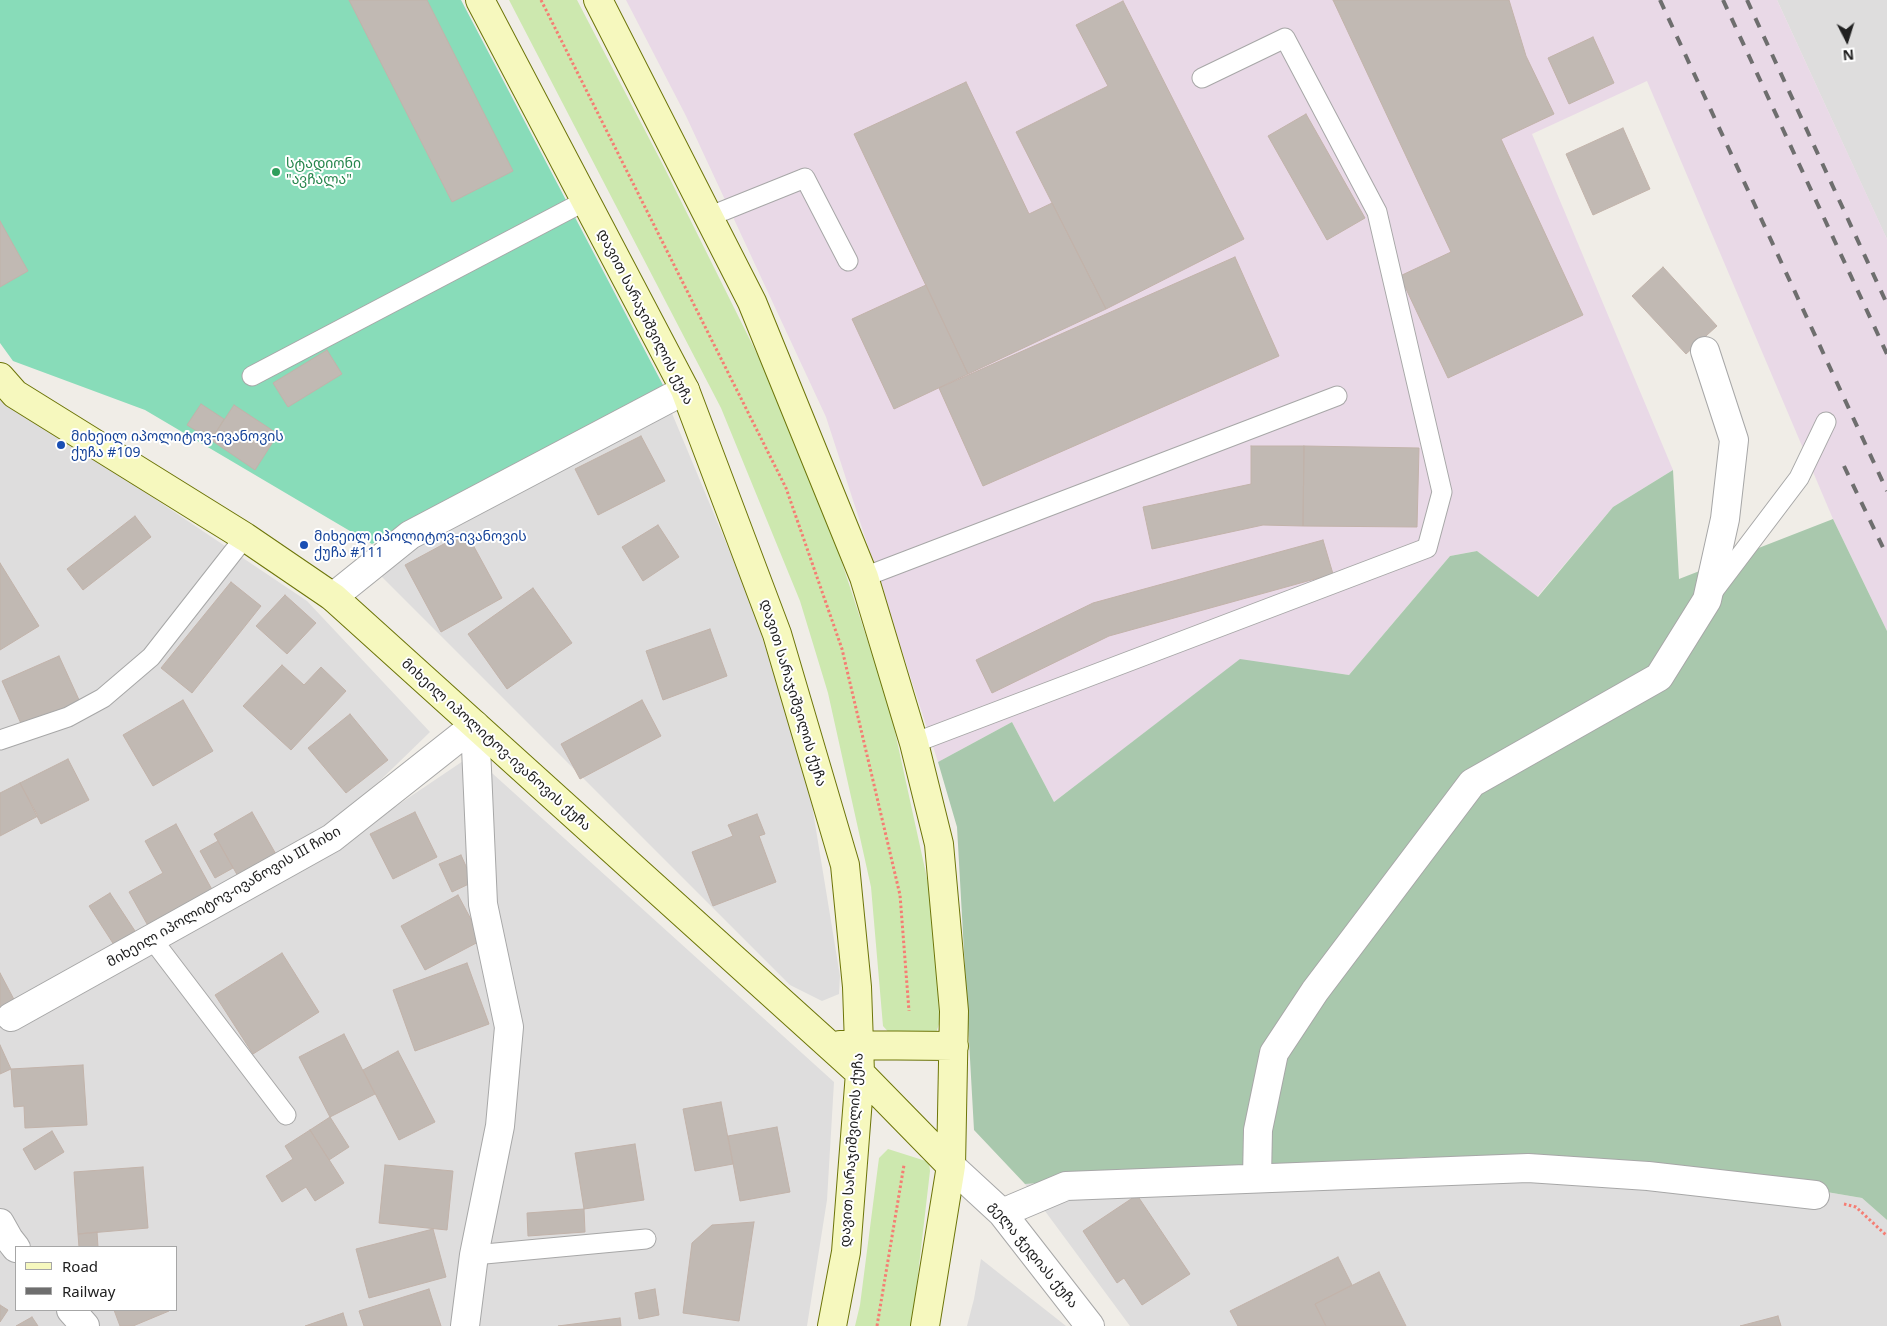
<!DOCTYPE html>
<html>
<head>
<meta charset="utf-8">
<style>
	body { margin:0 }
	#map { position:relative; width:1887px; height:1326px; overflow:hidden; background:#f0ede7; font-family:"Noto Sans",sans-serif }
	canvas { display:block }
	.legend { position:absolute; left:15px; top:1246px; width:162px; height:65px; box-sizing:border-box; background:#fff; border:1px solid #a6a6a6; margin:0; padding:6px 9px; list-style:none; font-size:15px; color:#202020 }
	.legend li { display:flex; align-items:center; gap:10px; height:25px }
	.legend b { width:25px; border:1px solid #a6a6a6 }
	.north { position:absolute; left:1822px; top:15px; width:50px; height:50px; -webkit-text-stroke:4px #fff; paint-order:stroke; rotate:175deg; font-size:14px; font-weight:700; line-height:20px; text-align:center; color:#202020 }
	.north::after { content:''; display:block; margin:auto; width:18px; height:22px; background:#202020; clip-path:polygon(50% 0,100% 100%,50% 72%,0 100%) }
</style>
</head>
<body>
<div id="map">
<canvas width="1887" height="1326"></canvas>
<ul class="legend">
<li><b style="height:6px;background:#f6f8be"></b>Road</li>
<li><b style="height:6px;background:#6e6e6e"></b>Railway</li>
</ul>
<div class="north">N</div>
</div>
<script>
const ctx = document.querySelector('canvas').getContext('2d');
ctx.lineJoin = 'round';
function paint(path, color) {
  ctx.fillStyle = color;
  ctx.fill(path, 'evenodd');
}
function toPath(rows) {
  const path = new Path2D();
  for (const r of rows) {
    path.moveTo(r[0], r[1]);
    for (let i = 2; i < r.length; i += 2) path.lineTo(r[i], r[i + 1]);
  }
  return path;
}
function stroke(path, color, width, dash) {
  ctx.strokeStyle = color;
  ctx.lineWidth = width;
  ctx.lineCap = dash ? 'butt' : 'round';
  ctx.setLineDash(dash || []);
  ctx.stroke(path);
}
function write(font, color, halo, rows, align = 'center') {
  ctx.font = font + ' "Noto Sans","Noto Sans Georgian",sans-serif';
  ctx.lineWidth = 4;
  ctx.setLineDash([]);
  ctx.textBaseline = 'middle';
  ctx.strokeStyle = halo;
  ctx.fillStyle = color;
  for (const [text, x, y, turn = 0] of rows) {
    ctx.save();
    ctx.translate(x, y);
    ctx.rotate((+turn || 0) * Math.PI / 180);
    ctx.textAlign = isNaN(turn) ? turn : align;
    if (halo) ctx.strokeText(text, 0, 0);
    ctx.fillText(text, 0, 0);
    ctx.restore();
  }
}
const residential = toPath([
	[1777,0,1887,0,1887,239,1884,233],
	[0,395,307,601,430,732,326,833,0,1016],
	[671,411,752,605,809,787,840,976,839,994,822,1001,790,985,376,571,424,534],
	[472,755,834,1082,827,1200,807,1326,0,1326,0,1022,294,875],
	[16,1247,176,1247,176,1310,16,1310],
	[1421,1157,1721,1174,1862,1198,1887,1220,1887,1326,1130,1326,1025,1184],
	[981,1259,1066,1326,967,1326,974,1299]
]);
const industrial = toPath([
	[626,0,1777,0,1887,239,1887,631,1833,519,1647,81,1532,134,1673,470,1613,507,1537,597,1477,551,1450,556,1349,675,1240,660,1054,802,1012,722,938,762,826,417,686,116]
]);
const grass = toPath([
	[509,0,577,0,664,167,768,376,824,508,890,709,930,892,940,1021,935,1036,892,1036,883,1026,871,887,828,693,800,601,721,408],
	[888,1149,929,1162,930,1171,912,1326,855,1326,860,1305,879,1158]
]);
const cemetery = toPath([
	[1673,470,1679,579,1833,519,1887,631,1887,1220,1862,1198,1721,1174,1421,1157,1025,1184,974,1130,957,827,938,762,1012,722,1054,802,1240,659,1349,675,1450,556,1477,551,1538,597,1613,507]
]);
const pitch = toPath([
	[0,0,461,0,664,387,372,544,145,410,13,361,0,343]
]);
const building = toPath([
	[349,0,427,0,513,171,452,202,349,0],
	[1333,0,1509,0,1526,56,1554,114,1501,139,1583,315,1448,378,1400,276,1451,252,1333,0],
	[1123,1,1244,239,1106,309,1016,132,1108,86,1076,25,1123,1],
	[1593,37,1614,83,1569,104,1548,58,1593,37],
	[966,82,1029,214,1052,203,1106,309,968,374,854,134,966,82],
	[1306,114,1365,218,1327,240,1268,136,1306,114],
	[1623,128,1650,189,1593,215,1566,154,1623,128],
	[0,221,28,271,0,287,0,221],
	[1235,257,1279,356,983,486,939,388,1235,257],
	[1663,267,1717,326,1686,354,1632,296,1663,267],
	[926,285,968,374,894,409,852,319,926,285],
	[327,350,342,374,288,407,273,383,327,350],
	[201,404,224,419,211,440,187,425,201,404],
	[234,405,278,434,255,470,211,440,234,405],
	[641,436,665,481,598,515,575,469,641,436],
	[1251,446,1304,446,1303,526,1263,525,1152,549,1143,507,1251,484,1251,446],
	[1304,446,1419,448,1417,527,1303,526,1304,446],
	[135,516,151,537,83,590,67,569,135,516],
	[658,525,679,557,643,581,622,547,658,525],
	[466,532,502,598,441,632,405,565,466,532],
	[1323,540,1333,574,1109,636,992,693,976,660,1093,603,1323,540],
	[0,563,39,626,0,650,0,563],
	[231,582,261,606,192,693,161,668,231,582],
	[533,588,572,643,507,689,468,634,533,588],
	[285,595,316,623,287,654,256,626,285,595],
	[710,629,727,676,663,700,646,651,710,629],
	[59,656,80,702,23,728,2,681,59,656],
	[282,665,304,685,321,667,346,691,291,750,243,706,282,665],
	[183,700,213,751,153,786,123,735,183,700],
	[642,700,661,736,580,779,561,744,642,700],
	[350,714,388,760,346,793,308,748,350,714],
	[68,759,89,800,41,824,20,783,68,759],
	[20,783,38,816,0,836,0,793,20,783],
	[252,812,277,856,239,878,214,834,252,812],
	[415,812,437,857,393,879,370,834,415,812],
	[757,814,765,834,759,836,776,882,713,906,692,852,733,836,728,825,757,814],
	[176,824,215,895,151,931,129,892,163,873,145,841,176,824],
	[218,841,233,868,215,878,200,851,218,841],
	[461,855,473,882,452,892,439,864,461,855],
	[110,893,137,934,116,948,89,906,110,893],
	[458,895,482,940,425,970,401,926,458,895],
	[282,953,319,1012,253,1054,215,995,282,953],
	[467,963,489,1024,415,1051,393,990,467,963],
	[0,973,18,1007,0,1016,0,973],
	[344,1034,375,1094,330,1117,299,1057,344,1034],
	[0,1045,11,1069,0,1074,0,1045],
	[398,1051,435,1122,399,1140,363,1070,398,1051],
	[83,1065,87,1125,25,1128,24,1106,14,1107,11,1069,83,1065],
	[721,1102,733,1164,695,1171,683,1109,721,1102],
	[330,1117,349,1147,329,1160,310,1130,330,1117],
	[777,1127,790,1192,740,1201,728,1136,777,1127],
	[310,1130,344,1183,315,1201,306,1187,282,1202,266,1176,293,1159,285,1146,310,1130],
	[52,1131,64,1152,35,1170,23,1149,52,1131],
	[635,1144,644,1200,584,1209,575,1153,635,1144],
	[385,1165,453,1171,447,1230,379,1223,385,1165],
	[143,1167,148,1228,78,1234,74,1172,143,1167],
	[1137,1195,1190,1274,1142,1305,1124,1278,1117,1283,1083,1231,1137,1195],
	[584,1209,585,1232,528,1236,527,1213,584,1209],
	[754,1222,739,1321,683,1313,692,1243,712,1225,754,1222],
	[433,1229,446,1277,369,1298,356,1249,433,1229],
	[97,1232,98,1247,79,1247,78,1234,97,1232],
	[1338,1257,1352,1285,1315,1304,1326,1326,1238,1326,1230,1311,1338,1257],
	[1379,1272,1406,1326,1326,1326,1315,1304,1379,1272],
	[429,1289,441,1326,364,1326,359,1311,429,1289],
	[655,1289,659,1315,639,1319,635,1293,655,1289],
	[0,1305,8,1310,0,1322,0,1305],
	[114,1310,168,1310,169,1311,133,1326,120,1326,114,1310],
	[343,1313,347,1326,305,1326,343,1313],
	[1778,1316,1781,1326,1740,1326,1778,1316],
	[32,1317,38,1326,16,1326,32,1317],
	[620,1318,621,1326,558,1326,620,1318]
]);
const path = toPath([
	[541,0,786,488,842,649,900,895,909,1011],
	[1844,1204,1856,1207,1887,1236],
	[877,1326,904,1165]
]);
const lane = toPath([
	[708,217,805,178,848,261],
	[252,376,585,201],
	[864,577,1337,396],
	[1712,593,1799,478,1826,422],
	[0,740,68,717,103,698,151,657,245,537],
	[914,743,1427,548,1442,492,1377,212,1285,38,1202,78],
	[152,939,286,1115],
	[474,1255,646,1239]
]);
const street = toPath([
	[333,597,410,535,685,390],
	[11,1017,332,838,475,725],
	[951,1166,1002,1213,1090,1326],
	[1257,1178,1258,1130,1274,1053,1315,991,1472,783,1659,677,1707,600,1725,519,1734,440,1705,351],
	[1002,1213,1066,1186,1528,1168,1648,1176,1815,1195],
	[0,1223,9,1239,16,1248],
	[71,1310,85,1326],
	[465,1326,474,1255,500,1126,509,1027,483,904,475,725]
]);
const secondary = toPath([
	[480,0,685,390,777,634,845,865,857,987,860,1073,846,1252,832,1326],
	[598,0,752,302,864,577,914,743,939,844,954,1011,951,1166,925,1326],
	[0,377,15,394,245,537,333,597,860,1073,951,1166],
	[840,1045,954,1046]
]);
const rail = toPath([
	[1660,0,1887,491],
	[1723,0,1887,354],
	[1747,0,1887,304],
	[1844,466,1887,556]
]);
const markers = [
	[276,172,5,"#2e9e5b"],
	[61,445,5,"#1a4fb4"],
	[304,545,5,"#1a4fb4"]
];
const leisureNames = [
	["სტადიონი",286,164],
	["\"ავჩალა\"",286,180]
];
const streetNames = [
	["დავით სარაჯიშვილის ქუჩა",645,317,63],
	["დავით სარაჯიშვილის ქუჩა",793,693,73],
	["მიხეილ იპოლიტოვ-ივანოვის ქუჩა",496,745,42],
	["მიხეილ იპოლიტოვ-ივანოვის III ჩიხი",224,897,-30],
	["დავით სარაჯიშვილის ქუჩა",852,1150,-86],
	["გელა ჭედიას ქუჩა",1033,1255,51]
];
const transitNames = [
	["მიხეილ იპოლიტოვ-ივანოვის",71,437],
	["ქუჩა #109",71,453],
	["მიხეილ იპოლიტოვ-ივანოვის",314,537],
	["ქუჩა #111",314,553]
];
paint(residential, '#dedddd');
paint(industrial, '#e9d9e7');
paint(grass, '#cde8af');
paint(cemetery, '#a9c8ad');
paint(pitch, '#88dcb9');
paint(building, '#c1b9b3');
stroke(building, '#c2b3aa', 1);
stroke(lane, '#a7a7a7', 21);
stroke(street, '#a7a7a7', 30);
stroke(secondary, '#6d7509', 30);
stroke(path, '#f57d73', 3, [2.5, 2.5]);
stroke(lane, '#fff', 19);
stroke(street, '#fff', 28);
stroke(secondary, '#f6f8be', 28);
stroke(rail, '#6e6e6e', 4, [10, 10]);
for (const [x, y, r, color] of markers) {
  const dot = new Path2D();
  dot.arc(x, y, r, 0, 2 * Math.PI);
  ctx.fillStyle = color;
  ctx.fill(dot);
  stroke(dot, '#fff', 2);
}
write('14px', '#27864d', '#fff', leisureNames, 'left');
write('14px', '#202020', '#fff', streetNames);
write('14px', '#164399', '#fff', transitNames, 'left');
</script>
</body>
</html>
